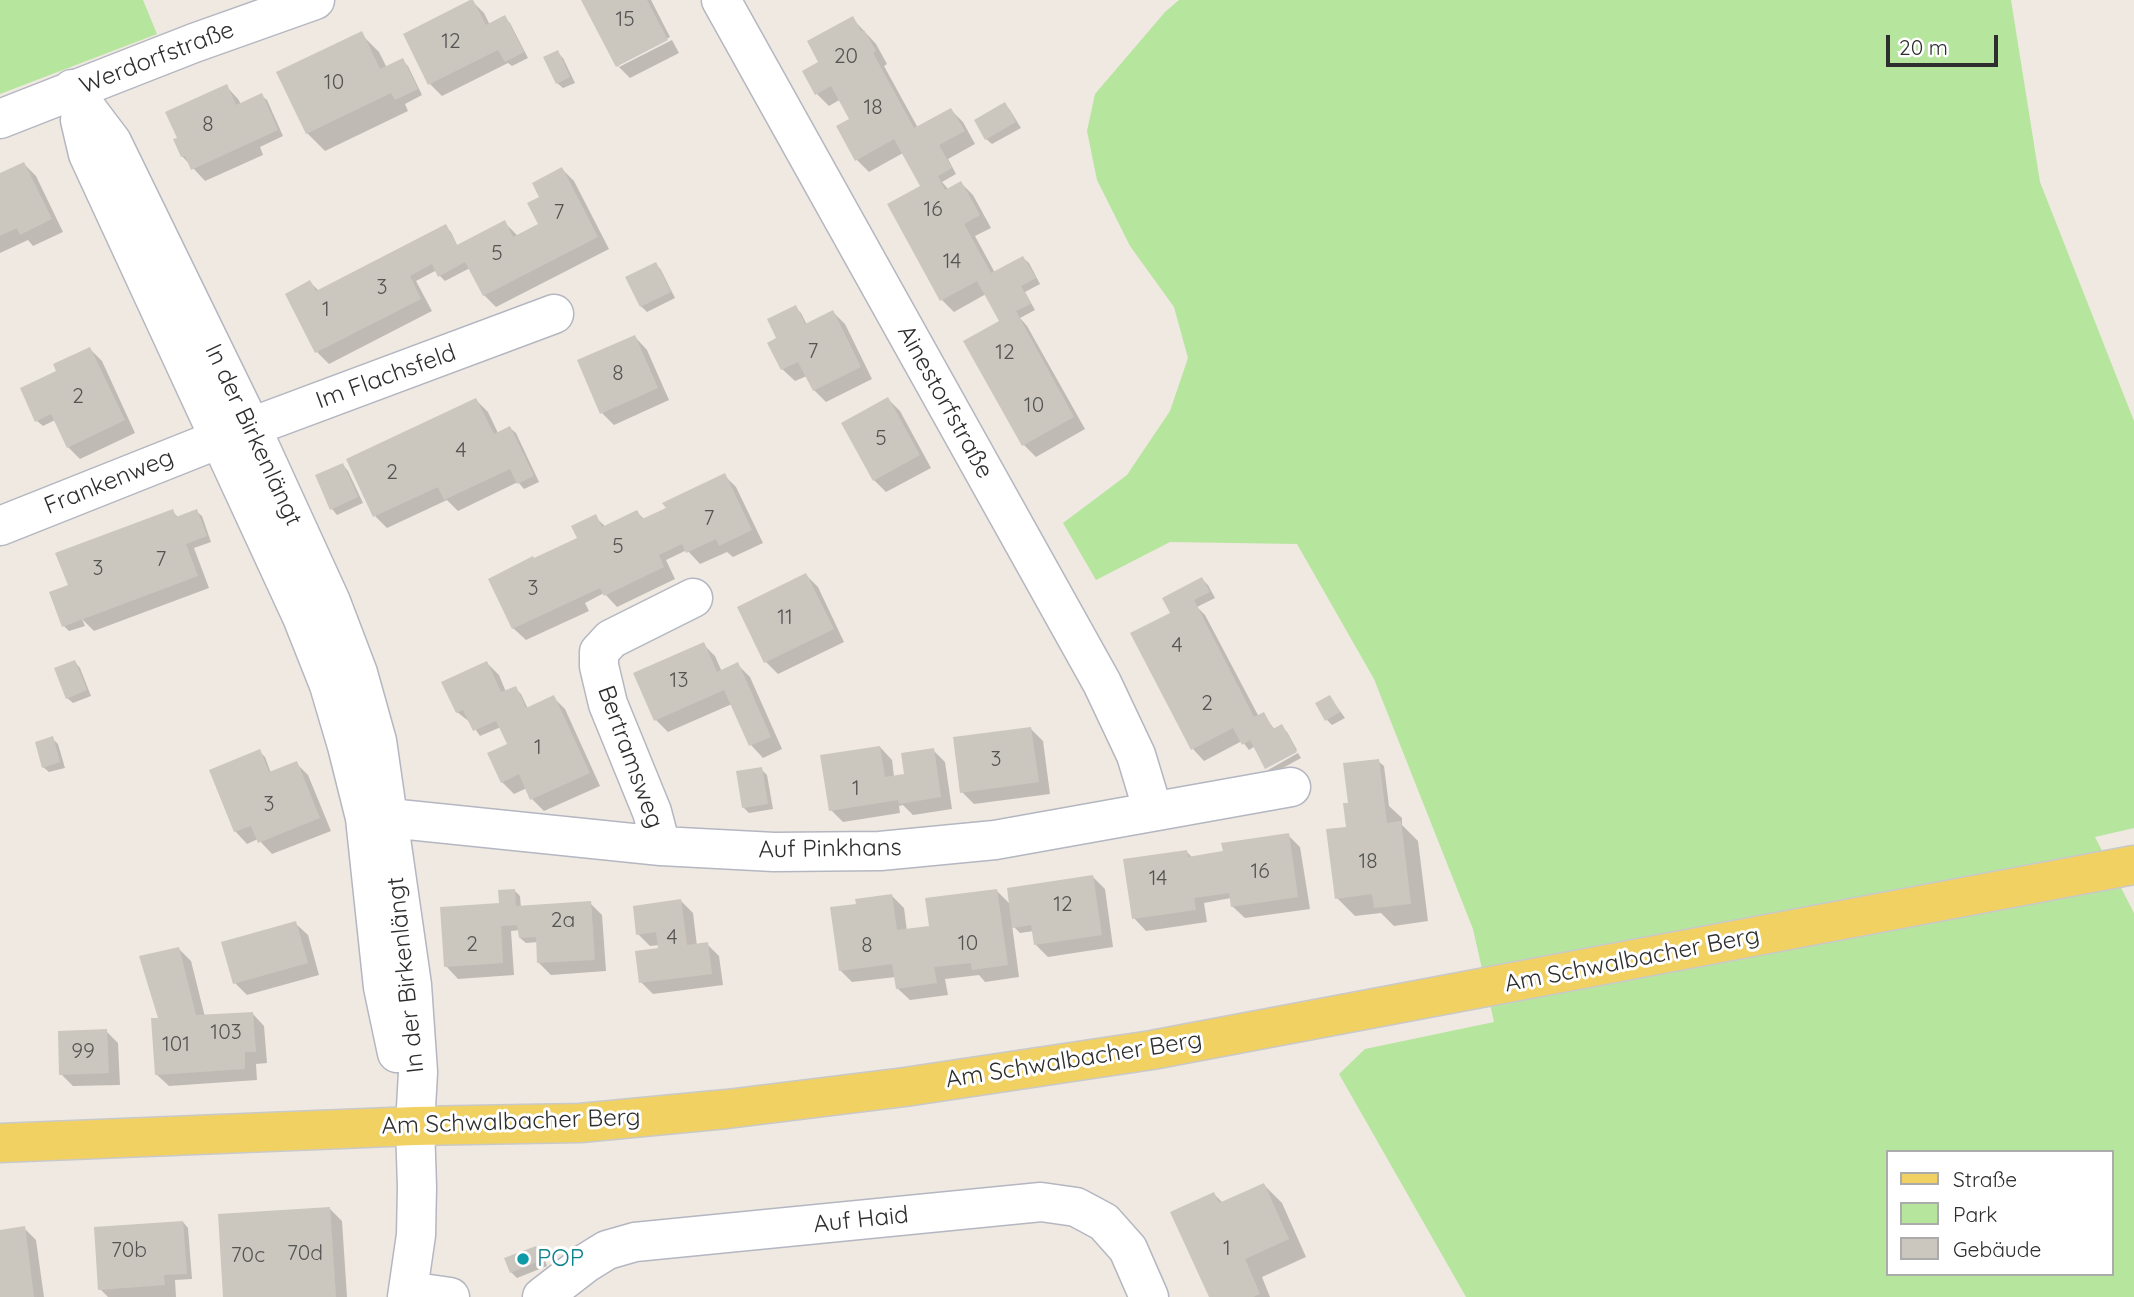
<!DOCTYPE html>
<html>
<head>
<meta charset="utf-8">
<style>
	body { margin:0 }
	#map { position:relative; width:2134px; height:1297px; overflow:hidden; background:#efe9e1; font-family:Quicksand,sans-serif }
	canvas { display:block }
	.legend { position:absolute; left:1886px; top:1150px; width:228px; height:126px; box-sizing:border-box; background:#fff; border:2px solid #ababab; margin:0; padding:9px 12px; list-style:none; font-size:21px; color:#2e2e2e }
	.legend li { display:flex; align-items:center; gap:14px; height:35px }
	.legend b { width:35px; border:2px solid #ababab }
	.scale { position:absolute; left:1886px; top:35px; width:112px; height:32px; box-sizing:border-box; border:4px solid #2e2e2e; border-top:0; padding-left:9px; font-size:21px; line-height:24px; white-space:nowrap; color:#2e2e2e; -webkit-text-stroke:5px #fff; paint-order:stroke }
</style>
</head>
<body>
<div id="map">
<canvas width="2134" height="1297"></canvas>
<ul class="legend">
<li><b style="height:9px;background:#f2d163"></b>Straße</li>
<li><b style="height:19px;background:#b6e59e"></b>Park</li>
<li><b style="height:19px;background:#cbc7bf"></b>Gebäude</li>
</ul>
<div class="scale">20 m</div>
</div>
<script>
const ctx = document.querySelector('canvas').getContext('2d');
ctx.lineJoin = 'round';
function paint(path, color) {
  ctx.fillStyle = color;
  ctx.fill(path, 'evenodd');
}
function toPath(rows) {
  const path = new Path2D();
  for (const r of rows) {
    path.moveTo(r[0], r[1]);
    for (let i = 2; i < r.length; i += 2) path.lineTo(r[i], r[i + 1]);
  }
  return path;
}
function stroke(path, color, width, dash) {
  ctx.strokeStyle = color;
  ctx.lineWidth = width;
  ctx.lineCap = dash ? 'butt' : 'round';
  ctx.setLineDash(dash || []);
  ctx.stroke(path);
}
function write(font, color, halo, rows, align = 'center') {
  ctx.font = font + ' Quicksand,sans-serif';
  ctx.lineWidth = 6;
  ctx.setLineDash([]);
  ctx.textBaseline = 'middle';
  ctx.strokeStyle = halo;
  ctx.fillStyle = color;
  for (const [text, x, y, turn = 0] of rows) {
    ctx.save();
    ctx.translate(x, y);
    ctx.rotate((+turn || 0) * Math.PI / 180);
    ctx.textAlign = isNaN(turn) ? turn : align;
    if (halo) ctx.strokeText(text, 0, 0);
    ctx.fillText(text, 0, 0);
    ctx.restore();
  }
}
const green = toPath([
	[0,0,143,0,157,34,0,94],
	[1179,0,2011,0,2040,182,2134,421,2134,828,2095,837,2134,913,2134,1297,1466,1297,1339,1074,1365,1049,1494,1022,1473,929,1374,679,1297,544,1170,542,1096,580,1063,523,1127,475,1170,411,1188,358,1174,307,1130,246,1097,180,1087,131,1095,94,1165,12],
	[1887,1152,2111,1152,2111,1274,1887,1274]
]);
const shadow = toPath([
	[583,0,651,0,670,37,619,63,619,67,672,40,679,53,630,78,618,66],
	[472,1,484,13,490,25,504,17,510,23,528,58,512,66,508,63,442,96,430,84],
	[852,18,876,44,887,64,884,66,918,128,951,110,963,122,975,144,948,159,956,174,942,182,949,190,961,183,973,195,991,228,975,236,995,273,1023,258,1029,263,1040,284,1025,292,1035,310,1020,318,1027,326,1085,429,1036,457,1024,445,1002,321,986,294,954,312,942,300,889,204,922,186,903,153,869,172,857,160,851,119,841,99,829,106,817,94,820,62],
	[361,34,379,52,387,68,402,60,408,66,422,95,405,104,408,111,325,151,307,133],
	[557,52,563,58,575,83,563,88,557,83],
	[226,86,238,99,241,104,261,95,267,100,283,136,260,147,263,155,205,181,182,156],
	[1005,104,1010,110,1021,128,992,144,986,139],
	[24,164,36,176,63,232,33,246,28,240,0,253,0,175],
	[562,169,574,181,609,249,496,307,484,295,470,268,445,281,435,271,416,281,432,311,329,364,317,352,310,282,319,291,445,226,451,232,458,247,505,223,518,236,540,225,542,198],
	[656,264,661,270,675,298,647,312,641,306],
	[795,307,801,313,807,325,833,312,845,324,872,379,826,402,814,390,807,376,795,381,782,369,769,343,779,338],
	[635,337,647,350,669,400,614,425,602,413],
	[90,349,102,361,135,433,80,459,68,447,55,420,43,426,37,421,59,372],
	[888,399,900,411,931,468,886,492,874,480],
	[476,400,488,412,498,433,510,428,516,433,539,482,524,489,518,482,458,511,447,500,387,528,375,516],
	[343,465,348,471,363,503,337,515,332,509],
	[724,475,736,487,763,543,733,557,727,552,700,564,687,550,666,560,675,579,617,607,604,593,585,603,589,611,526,640,513,628,535,560,579,539,595,517,606,527,637,512,645,520],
	[172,511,179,518,196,511,202,516,211,542,194,548,209,588,94,631,82,619,85,626,69,631,64,626,70,586],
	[806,575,818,587,844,642,778,674,766,662],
	[1202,579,1208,585,1215,598,1197,607,1205,615,1259,717,1263,714,1275,730,1281,726,1287,732,1297,750,1266,767,1255,746,1249,750,1242,741,1204,761,1192,748,1172,614],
	[703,644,715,656,722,672,738,665,750,677,782,749,763,758,751,745,732,704,668,732,656,720],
	[75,662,80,668,91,696,73,703,67,698],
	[487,663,499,675,506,692,515,688,521,694,528,709,553,697,565,709,600,786,544,811,532,799,527,788,514,794,502,782,509,745,501,727,480,736,471,723,457,712],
	[1330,697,1345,718,1332,725,1327,720],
	[1030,728,1043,741,1050,794,974,804,962,792],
	[52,738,58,744,65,768,49,772,43,767],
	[880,747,892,760,894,777,906,775,933,750,945,762,952,809,913,815,903,805,899,806,900,813,843,822,831,810],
	[259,751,265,757,271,773,296,763,308,775,331,831,272,854,258,839,247,844,235,831],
	[1298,753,1301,758,1272,774,1268,770],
	[1378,761,1384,766,1389,806,1402,818,1402,825,1418,841,1428,921,1394,926,1381,913,1355,916,1337,898,1350,804],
	[761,769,767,775,773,809,749,813,744,808],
	[1288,835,1300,847,1310,909,1245,918,1232,906,1231,898,1204,903,1207,922,1146,931,1134,918,1186,851,1193,858,1224,853],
	[1093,877,1105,889,1113,947,1048,957,1036,945,1034,931,1020,933,1012,925,1019,977,985,982,979,975,945,979,948,995,910,1000,897,988,896,977,852,982,840,970,858,906,892,896,904,908,907,931,931,927,997,891,1011,905],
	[515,891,520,896,521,908,590,903,602,915,606,971,551,975,539,963,538,942,526,943,520,938,520,930,511,931,514,975,458,979,446,966,498,904],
	[681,901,693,913,697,946,707,944,719,956,723,985,653,994,641,982,660,950,660,945,650,946,638,934],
	[295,923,308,935,319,975,247,995,235,983],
	[179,949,191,961,205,1017,252,1013,264,1026,267,1063,256,1064,257,1080,169,1086,156,1074,160,1020],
	[106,1031,118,1043,120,1085,73,1086,61,1074],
	[1264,1185,1282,1203,1306,1257,1262,1277,1270,1297,1211,1297,1214,1194,1223,1203],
	[330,1209,342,1221,347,1297,225,1297],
	[183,1222,188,1228,192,1279,175,1280,176,1297,108,1297,100,1289],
	[24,1228,36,1240,44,1297,0,1297,0,1232],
	[536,1248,542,1253,547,1266,517,1278,511,1272]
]);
const building = toPath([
	[470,0,473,0,486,25,505,15,524,52,505,62,498,50,428,85,403,34],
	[581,0,647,0,668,40,616,67],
	[853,16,861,31,864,30,876,51,873,53,914,128,951,108,965,131,939,145,952,168,938,176,945,190,961,181,980,215,964,224,991,273,1023,256,1036,278,1021,286,1031,304,1016,311,1074,417,1022,446,963,341,999,321,977,281,940,301,887,204,920,186,894,139,855,161,836,126,849,119,831,86,815,95,802,71,818,62,807,41],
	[362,31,380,69,403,58,418,89,395,100,391,93,306,134,276,72],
	[558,50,570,77,556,84,543,57],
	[227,84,236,105,262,93,278,130,191,170,185,156,181,157,173,139,177,138,165,112],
	[1005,102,1016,122,985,140,974,120],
	[24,162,52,219,20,235,17,228,0,236,0,173],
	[562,167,598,237,483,296,465,262,438,277,432,264,410,276,421,299,315,353,285,294,310,280,316,291,446,224,457,245,505,220,513,237,538,224,527,203,539,197,532,183],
	[656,262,671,292,640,307,625,277],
	[796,305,805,324,833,310,861,367,813,391,798,362,781,370,767,343,776,338,767,319],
	[635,335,658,388,600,414,577,360],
	[90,347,125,420,67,448,51,414,35,422,20,388,56,371,53,364],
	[888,397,920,455,873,481,841,423],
	[476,398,494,434,510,426,534,476,517,484,510,469,444,500,438,487,373,517,346,459],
	[343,463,358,497,330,510,315,475],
	[725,473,752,530,719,546,716,539,686,553,682,544,659,555,664,567,604,596,600,588,512,629,488,579,533,556,534,558,577,538,571,526,596,514,602,527,637,510,642,519,666,508,662,503],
	[173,509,176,517,197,509,207,536,186,544,198,576,62,627,49,592,68,585,55,553],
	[806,573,834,629,764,663,737,607],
	[1202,577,1210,592,1194,600,1254,717,1264,712,1273,729,1282,724,1297,752,1265,769,1250,740,1242,745,1233,728,1191,750,1130,633,1170,613,1162,598],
	[704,642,717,672,738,662,771,737,749,746,724,690,654,721,633,673],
	[75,660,87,690,66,699,54,668],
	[487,661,501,692,516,686,526,708,554,695,590,773,530,800,519,774,501,783,487,753,507,744,496,721,473,731,463,710,456,713,441,682],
	[1330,695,1340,712,1325,721,1315,703],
	[1031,727,1039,782,960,793,953,737],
	[53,736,60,762,42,768,35,742],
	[880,746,885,777,904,774,901,753,934,748,941,797,899,804,898,800,829,811,820,755],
	[260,749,269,772,297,761,320,818,258,843,251,826,234,832,209,770],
	[1379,759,1387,823,1401,821,1411,904,1374,908,1372,894,1335,899,1326,829,1346,827,1343,803,1348,803,1343,763],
	[762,767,768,804,742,808,736,771],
	[1289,833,1298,897,1231,907,1229,893,1194,898,1196,910,1132,919,1123,859,1187,850,1188,857,1205,854,1223,851,1221,843],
	[1093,875,1102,935,1034,945,1031,925,1012,928,1007,888],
	[515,889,516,906,591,901,595,960,537,963,536,937,519,938,517,925,501,926,503,963,444,967,440,907,499,903,498,890],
	[997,889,1008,965,972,970,971,963,934,967,937,983,896,989,892,964,839,971,830,907,856,904,855,899,892,894,897,930,929,926,925,898],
	[681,899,687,945,708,942,712,974,639,983,635,951,658,948,656,932,636,935,633,906],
	[296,921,308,963,233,984,221,942],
	[179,947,196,1015,253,1012,256,1052,245,1052,245,1069,155,1075,151,1018,158,1018,139,956],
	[107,1029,109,1073,59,1075,58,1031],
	[1264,1183,1289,1239,1245,1259,1260,1294,1253,1297,1209,1297,1170,1212,1214,1192,1219,1203],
	[330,1207,336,1297,223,1297,218,1214],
	[183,1221,187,1274,164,1275,165,1285,98,1290,94,1227],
	[25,1226,34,1297,0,1297,0,1230],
	[536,1246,542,1260,510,1273,504,1258]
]);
const minor = toPath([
	[721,0,1102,683,1136,755,1153,811],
	[72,89,112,142,251,427,331,602,358,673,377,741,412,985,418,1072,415,1126,417,1187,416,1235,407,1297],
	[0,119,194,43,315,0],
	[80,120,88,154,302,617,329,685,347,746,365,818,383,987,397,1053],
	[0,526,219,439,554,314],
	[365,818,389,818,661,846,774,852,880,851,995,840,1291,787],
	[661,846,652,812,608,704,599,666,599,652,611,639,693,598],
	[408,1291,450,1297],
	[542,1297,586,1263,607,1250,635,1242,1041,1202,1076,1207,1104,1222,1128,1249,1149,1297]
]);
const major = toPath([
	[0,1143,415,1126,580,1123,727,1109,905,1087,1152,1050,2134,865]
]);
const markers = [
	[523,1259,7,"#0f9aa8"]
];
const numberNames = [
	["15",625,20],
	["12",451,42],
	["20",846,57],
	["10",334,83],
	["18",873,108],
	["8",208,125],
	["16",933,210],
	["7",559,213],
	["5",497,254],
	["14",952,262],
	["3",382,288],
	["1",326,310],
	["7",813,352],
	["12",1005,353],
	["8",618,374],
	["2",78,397],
	["10",1034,406],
	["5",881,439],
	["4",461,451],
	["2",392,473],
	["7",709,519],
	["5",618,547],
	["7",161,560],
	["3",98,569],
	["3",533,589],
	["11",785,618],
	["4",1177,646],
	["13",679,681],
	["2",1207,704],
	["1",538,748],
	["3",996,760],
	["1",856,789],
	["3",269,805],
	["18",1368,862],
	["16",1260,872],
	["14",1158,879],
	["12",1063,905],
	["2a",563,921],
	["4",672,938],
	["10",968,944],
	["2",472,945],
	["8",867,946],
	["103",226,1033],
	["101",176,1045],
	["99",83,1052],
	["1",1227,1249],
	["70b",129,1251],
	["70d",305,1254],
	["70c",248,1256]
];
const streetNames = [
	["Werdorfstraße",157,58,-21],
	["Im Flachsfeld",386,377,-20],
	["Ainestorfstraße",945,402,61],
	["In der Birkenlängt",253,435,65],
	["Frankenweg",109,482,-22],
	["Bertramsweg",630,757,70],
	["Auf Pinkhans",830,849,-1],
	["Am Schwalbacher Berg",1632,960,-11],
	["In der Birkenlängt",406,975,-96],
	["Am Schwalbacher Berg",1074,1060,-9],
	["Am Schwalbacher Berg",511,1122,-2],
	["Auf Haid",861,1220,-6]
];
const cultureNames = [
	["POP",537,1259]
];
paint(green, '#b6e59e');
paint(shadow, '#0003');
paint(building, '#cbc7bf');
stroke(minor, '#b4b7c1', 41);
stroke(major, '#c9c9c9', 41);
stroke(minor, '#fff', 38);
stroke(major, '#f2d163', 38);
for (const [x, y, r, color] of markers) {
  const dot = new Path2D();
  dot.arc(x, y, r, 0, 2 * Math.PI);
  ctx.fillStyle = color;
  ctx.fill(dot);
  stroke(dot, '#fff', 2.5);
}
write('21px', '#555452', null, numberNames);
write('24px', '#2e2e2e', '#fff', streetNames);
write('24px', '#0d838f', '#fff', cultureNames, 'left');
</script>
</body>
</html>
